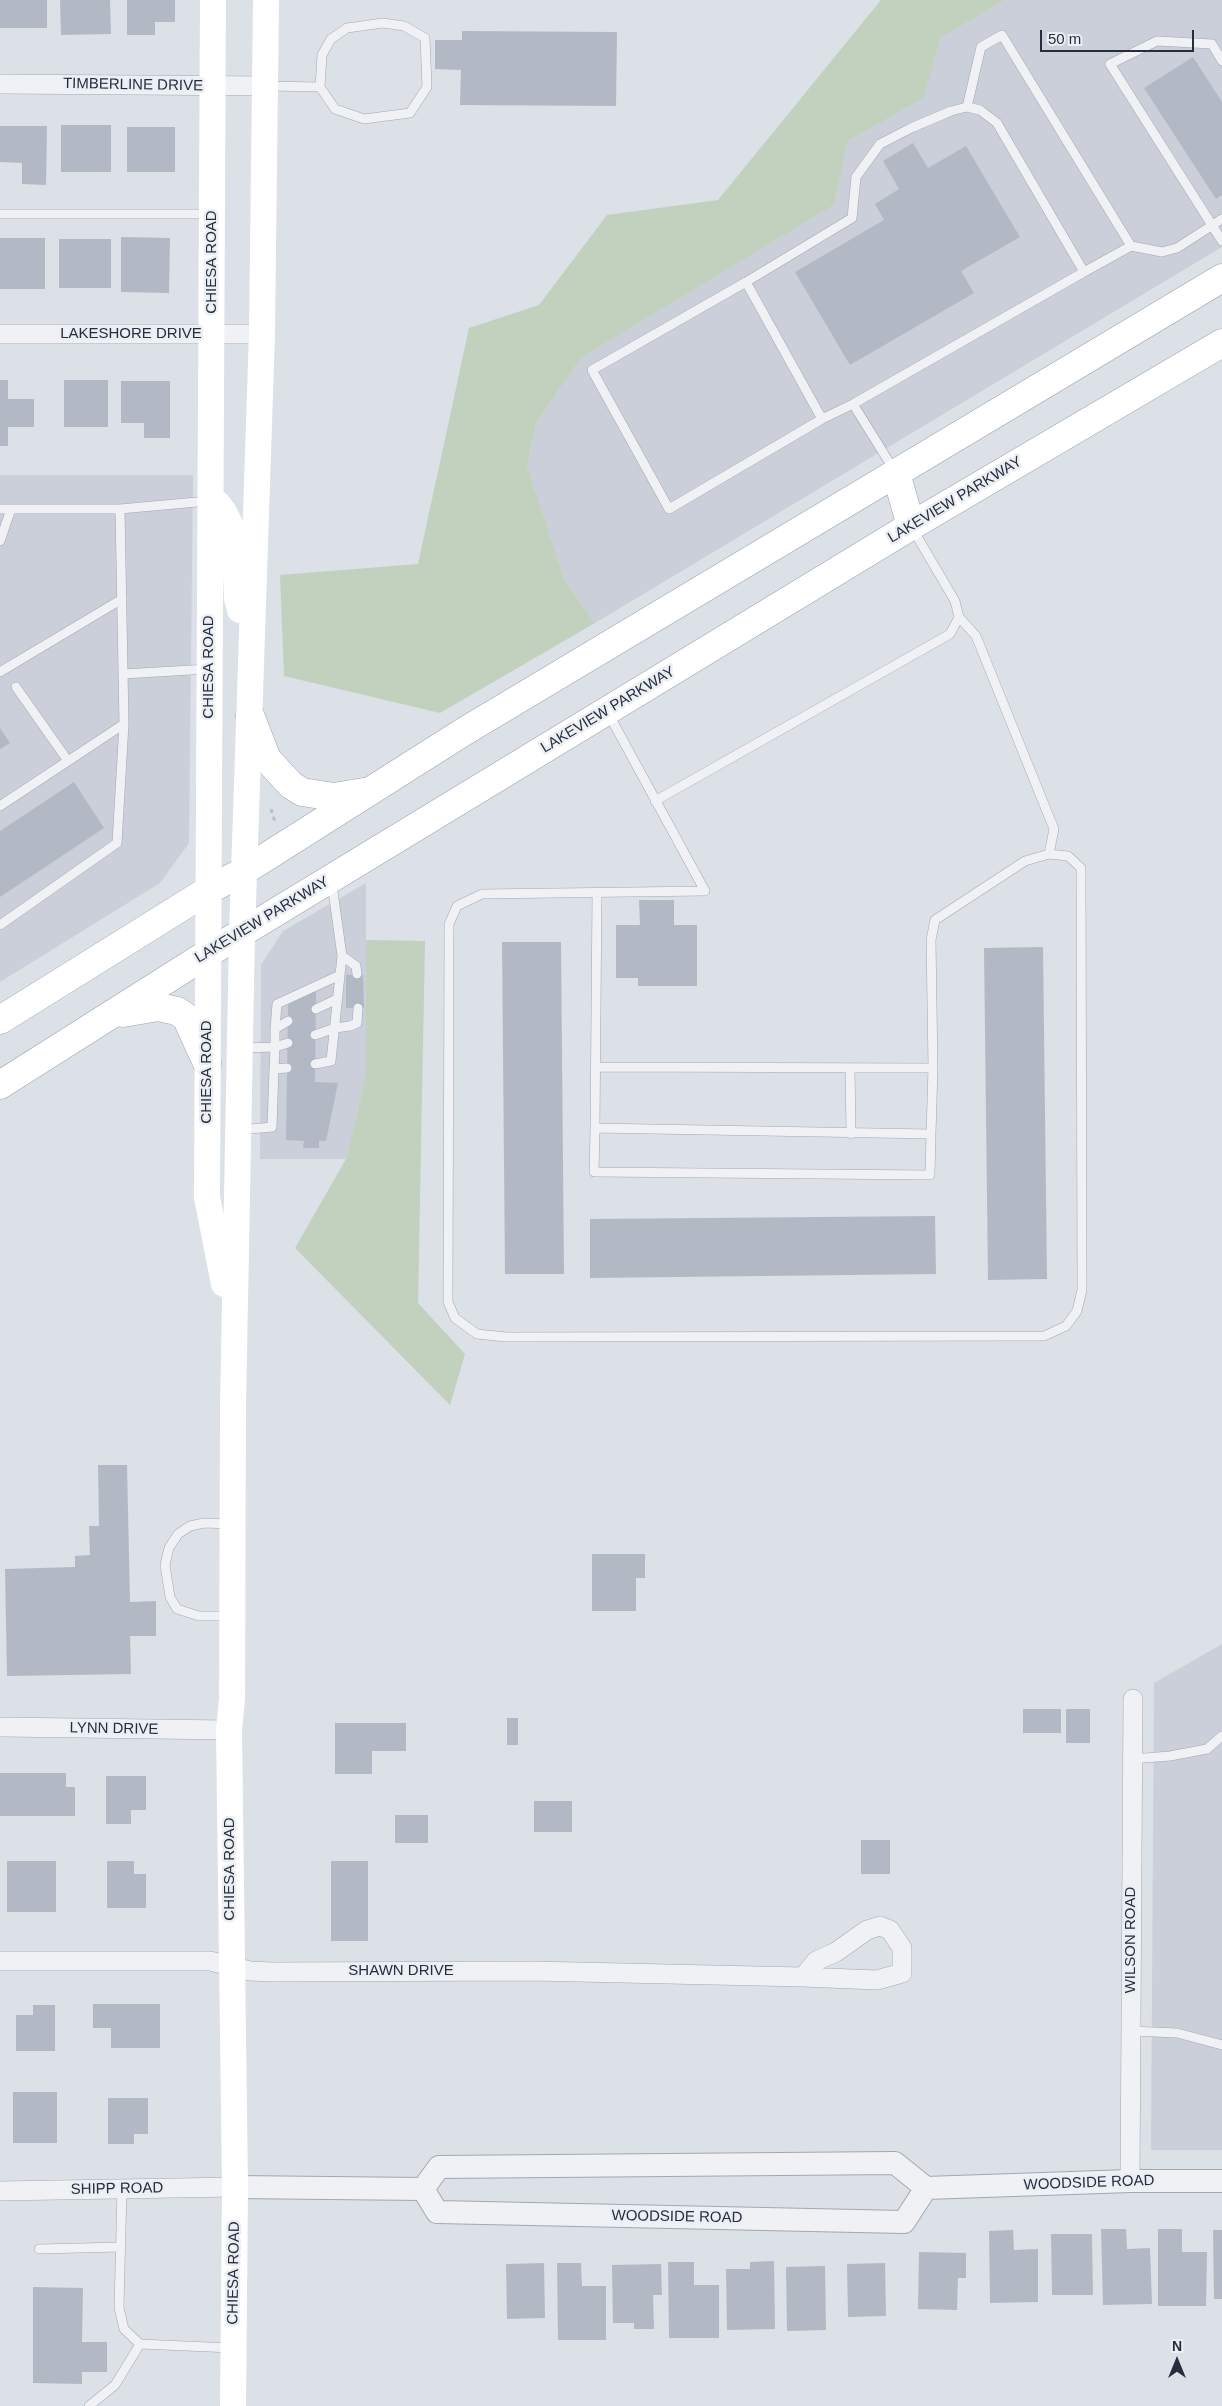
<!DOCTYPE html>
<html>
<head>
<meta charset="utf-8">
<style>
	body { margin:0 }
	#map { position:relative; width:1222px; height:2406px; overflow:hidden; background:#dce0e7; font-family:Arial,sans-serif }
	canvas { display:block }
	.north { position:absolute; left:1152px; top:2336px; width:50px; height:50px; -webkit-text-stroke:4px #ebeff4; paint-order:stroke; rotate:0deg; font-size:14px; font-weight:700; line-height:20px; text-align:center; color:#262e3d }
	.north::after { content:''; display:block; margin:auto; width:18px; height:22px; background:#262e3d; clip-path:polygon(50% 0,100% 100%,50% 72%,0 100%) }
	.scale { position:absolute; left:1040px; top:30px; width:154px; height:22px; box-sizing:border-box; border:2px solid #262e3d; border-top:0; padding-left:6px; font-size:15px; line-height:18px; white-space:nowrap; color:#262e3d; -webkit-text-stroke:4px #ebeff4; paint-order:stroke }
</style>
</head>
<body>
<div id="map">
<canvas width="1222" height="2406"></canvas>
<div class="north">N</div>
<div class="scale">50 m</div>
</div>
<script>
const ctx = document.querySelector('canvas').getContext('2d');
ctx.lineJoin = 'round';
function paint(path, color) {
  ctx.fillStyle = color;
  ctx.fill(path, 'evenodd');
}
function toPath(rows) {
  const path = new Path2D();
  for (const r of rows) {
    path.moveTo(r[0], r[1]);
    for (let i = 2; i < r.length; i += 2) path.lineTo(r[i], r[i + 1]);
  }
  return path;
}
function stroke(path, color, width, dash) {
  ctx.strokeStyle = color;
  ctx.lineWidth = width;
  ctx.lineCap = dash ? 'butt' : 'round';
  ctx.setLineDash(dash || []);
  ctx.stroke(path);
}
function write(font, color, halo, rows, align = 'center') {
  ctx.font = font + ' Arial,sans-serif';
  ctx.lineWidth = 5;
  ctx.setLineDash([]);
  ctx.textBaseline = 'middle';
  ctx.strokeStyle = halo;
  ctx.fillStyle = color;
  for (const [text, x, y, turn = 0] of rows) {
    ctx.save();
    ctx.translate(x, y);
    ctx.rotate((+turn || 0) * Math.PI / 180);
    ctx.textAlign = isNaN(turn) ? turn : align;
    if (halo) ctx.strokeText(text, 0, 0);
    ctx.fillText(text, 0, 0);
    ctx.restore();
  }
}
const built = toPath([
	[1005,0,1222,0,1222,247,595,623,565,581,527,466,536,423,581,358,834,205,848,141,924,98,939,38],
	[0,475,193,475,189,843,160,883,0,982],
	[366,883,366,1075,346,1159,260,1159,261,965,283,931],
	[1222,1644,1222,2150,1151,2150,1154,1683]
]);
const green = toPath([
	[881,0,1005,0,940,38,924,98,848,141,834,205,581,358,536,423,527,466,565,581,595,623,440,713,284,676,280,575,418,564,469,328,539,305,607,215,718,200],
	[366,940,425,941,418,1303,465,1354,450,1405,295,1248,346,1159,366,1075]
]);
const building = toPath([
	[0,0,47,0,47,28,0,28],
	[60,0,110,0,111,34,61,35],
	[127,0,175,0,175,22,155,22,155,35,127,35],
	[462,31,617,32,616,106,460,105,461,70,435,69,435,40,462,40],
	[1193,57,1222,102,1222,195,1216,199,1144,88],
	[61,125,111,125,111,172,61,172],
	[0,126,47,126,46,185,22,184,22,163,0,162],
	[127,127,175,127,175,172,127,172],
	[913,143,928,168,966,146,1020,237,961,271,974,293,850,365,795,272,884,220,875,204,899,189,883,161],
	[121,237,170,238,169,293,121,292],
	[0,238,45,238,45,289,0,289],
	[59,239,111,239,111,288,59,288],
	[0,380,8,380,8,399,34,399,34,427,8,427,8,446,0,446],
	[64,380,108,380,108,427,64,427],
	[121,381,170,381,170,438,144,438,144,423,121,423],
	[0,728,10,743,0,749],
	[74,782,104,828,0,897,0,831],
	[639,900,674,900,674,925,697,925,697,986,638,986,638,978,616,978,616,925,640,925],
	[502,942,561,942,564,1274,505,1274],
	[1043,947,1047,1279,988,1280,984,948],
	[363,974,364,1008,346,1008,346,975],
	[316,989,315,1082,338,1083,326,1141,319,1141,319,1148,303,1148,304,1141,286,1140,288,1005],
	[935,1216,936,1274,590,1278,590,1219],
	[98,1465,127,1465,130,1602,156,1601,156,1636,130,1636,131,1674,7,1676,5,1569,75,1567,75,1556,90,1555,89,1526,99,1526],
	[592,1554,645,1554,645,1578,636,1578,636,1611,592,1611],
	[1023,1709,1061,1709,1061,1733,1023,1733],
	[1066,1709,1090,1709,1090,1743,1066,1743],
	[507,1718,518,1718,518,1745,507,1745],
	[335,1723,406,1723,406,1751,372,1751,372,1774,335,1774],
	[0,1773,66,1773,66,1787,75,1787,75,1816,0,1816],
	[106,1776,146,1776,146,1810,131,1810,131,1824,106,1824],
	[534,1801,572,1801,572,1832,534,1832],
	[395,1815,428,1815,428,1843,395,1843],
	[861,1840,890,1840,890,1874,861,1874],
	[7,1861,56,1861,56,1912,7,1912],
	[107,1861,134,1861,134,1874,146,1874,146,1908,107,1908],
	[331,1861,368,1861,368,1941,331,1941],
	[93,2004,160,2004,160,2048,111,2048,111,2028,93,2028],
	[33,2005,55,2005,55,2051,16,2051,16,2015,33,2015],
	[13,2092,57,2092,57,2143,13,2143],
	[108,2098,148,2098,148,2134,134,2134,134,2144,108,2144],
	[1101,2229,1126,2229,1127,2249,1150,2248,1152,2304,1103,2305],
	[1158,2229,1182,2229,1182,2252,1207,2252,1206,2306,1158,2306],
	[1013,2230,1014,2250,1038,2249,1038,2302,990,2303,989,2231],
	[1213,2230,1222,2230,1222,2299,1214,2299],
	[1051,2234,1092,2234,1093,2295,1052,2295],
	[919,2252,966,2253,966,2278,958,2278,957,2310,918,2309],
	[774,2261,775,2329,727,2330,726,2269,750,2269,750,2262],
	[668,2262,694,2262,694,2285,719,2285,719,2338,669,2338],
	[544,2263,545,2318,507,2319,506,2264],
	[557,2263,581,2263,582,2286,606,2286,606,2340,558,2340],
	[885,2263,886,2316,848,2317,847,2264],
	[661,2264,662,2295,653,2295,654,2329,634,2329,634,2323,613,2323,612,2265],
	[825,2266,826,2330,787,2331,786,2267],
	[33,2287,83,2288,82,2342,107,2342,107,2372,82,2372,82,2384,33,2383]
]);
const path = toPath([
	[271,809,275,822]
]);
const service = toPath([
	[1222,61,1212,44,1157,41,1110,64,1222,241],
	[268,86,320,87,335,109,364,119,410,113,427,87,425,38,404,26,383,23,347,28,331,39,322,55,320,87],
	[967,107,981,47,1002,35,1131,246],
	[0,214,210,214],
	[746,282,592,370,669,509,822,419],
	[853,404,1084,272],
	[894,470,853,404,822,419,746,282,852,218,856,177,880,144,911,128,951,111,967,107,980,110,997,123,1084,272,1131,246,1162,252,1177,248,1222,219],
	[0,509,120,509],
	[0,541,11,509],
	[959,617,976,636,1054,829,1049,854],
	[0,672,122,599],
	[123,674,208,669],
	[16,687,68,761],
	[655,801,950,634,959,617,955,601,912,528],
	[0,806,124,724,120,509,208,501],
	[597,893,595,1128,931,1134,933,1068,931,940,935,920,1025,861,1049,854,1068,856,1081,868,1082,1290,1077,1311,1066,1326,1044,1336,506,1337,477,1334,455,1318,448,1302,449,924,457,906,482,894,705,891,608,713],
	[0,925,117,843,124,724],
	[342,956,356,966,357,974],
	[316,1009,337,999],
	[275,1029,277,1004,340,975],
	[315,1035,335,1028,350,1026,357,1023,358,1008],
	[242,1048,275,1047,275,1029,288,1021],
	[315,1064,331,1061,342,956,332,884],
	[595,1067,933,1068],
	[287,1068,274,1069,275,1047,288,1043],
	[850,1069,851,1134],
	[595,1128,594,1172,930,1175,931,1134],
	[240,1130,272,1127,274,1069],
	[229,1616,199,1616,177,1609,170,1597,165,1565,169,1548,178,1534,190,1526,204,1523,231,1524],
	[1132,1759,1170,1756,1207,1749,1222,1736],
	[1131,2031,1177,2033,1222,2045],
	[122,2189,119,2308,124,2329,140,2344,232,2348],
	[39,2249,121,2247],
	[89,2406,115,2385,140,2344]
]);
const minor = toPath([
	[0,84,265,86],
	[0,334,262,334],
	[0,1727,229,1730],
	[880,1926,890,1930,902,1948,902,1973,877,1980,803,1977,816,1961,836,1952,867,1930,880,1926],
	[0,1961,210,1961,250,1971,272,1972,532,1971,803,1977],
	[1130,2181,1133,1699],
	[0,2191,235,2187]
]);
const tertiary = toPath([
	[235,2187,423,2189],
	[423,2189,439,2167,895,2163,926,2188,1130,2181,1222,2181],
	[423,2189,437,2212,904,2222,926,2188]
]);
const secondary = toPath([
	[213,0,207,1197,224,1284],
	[210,501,218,504,224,512,230,524,235,546,237,598,240,610],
	[233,2406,235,2187,229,1730,232,1699,233,1405,242,934,262,334,266,0]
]);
const primary = toPath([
	[896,473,911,526],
	[250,715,267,759,291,785,302,792,334,797,364,792],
	[123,1013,158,1007,177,1011,186,1017,207,1063],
	[0,1020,207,891,244,871,465,731,1222,278],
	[0,1085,207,954,911,526,1222,343]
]);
const streetNames = [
	["TIMBERLINE DRIVE",133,85,1],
	["CHIESA ROAD",212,262,-90],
	["LAKESHORE DRIVE",131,334],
	["LAKEVIEW PARKWAY",955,500,-31],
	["CHIESA ROAD",209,667,-90],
	["LAKEVIEW PARKWAY",608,710,-31],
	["LAKEVIEW PARKWAY",262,920,-31],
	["CHIESA ROAD",207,1072,-90],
	["LYNN DRIVE",114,1729,1],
	["CHIESA ROAD",230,1869,-90],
	["WILSON ROAD",1131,1940,-90],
	["SHAWN DRIVE",401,1971],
	["WOODSIDE ROAD",1089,2183,-2],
	["SHIPP ROAD",117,2189,-1],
	["WOODSIDE ROAD",677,2217,1],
	["CHIESA ROAD",234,2273,-89]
];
paint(built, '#cacfd9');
paint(green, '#c1d1bd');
paint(building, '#b3b9c4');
stroke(service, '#a2a7b1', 10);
stroke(minor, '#a2a7b1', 20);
stroke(tertiary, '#a2a7b1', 24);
stroke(primary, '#9ba4b3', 29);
stroke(path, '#bbbec5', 3, [4, 4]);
stroke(service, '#eff1f5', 9);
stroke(minor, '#eff1f5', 19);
stroke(tertiary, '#eff1f5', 22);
stroke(secondary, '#fff', 26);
stroke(primary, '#fff', 28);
write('15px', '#262e3d', '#ebeff4', streetNames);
</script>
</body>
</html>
